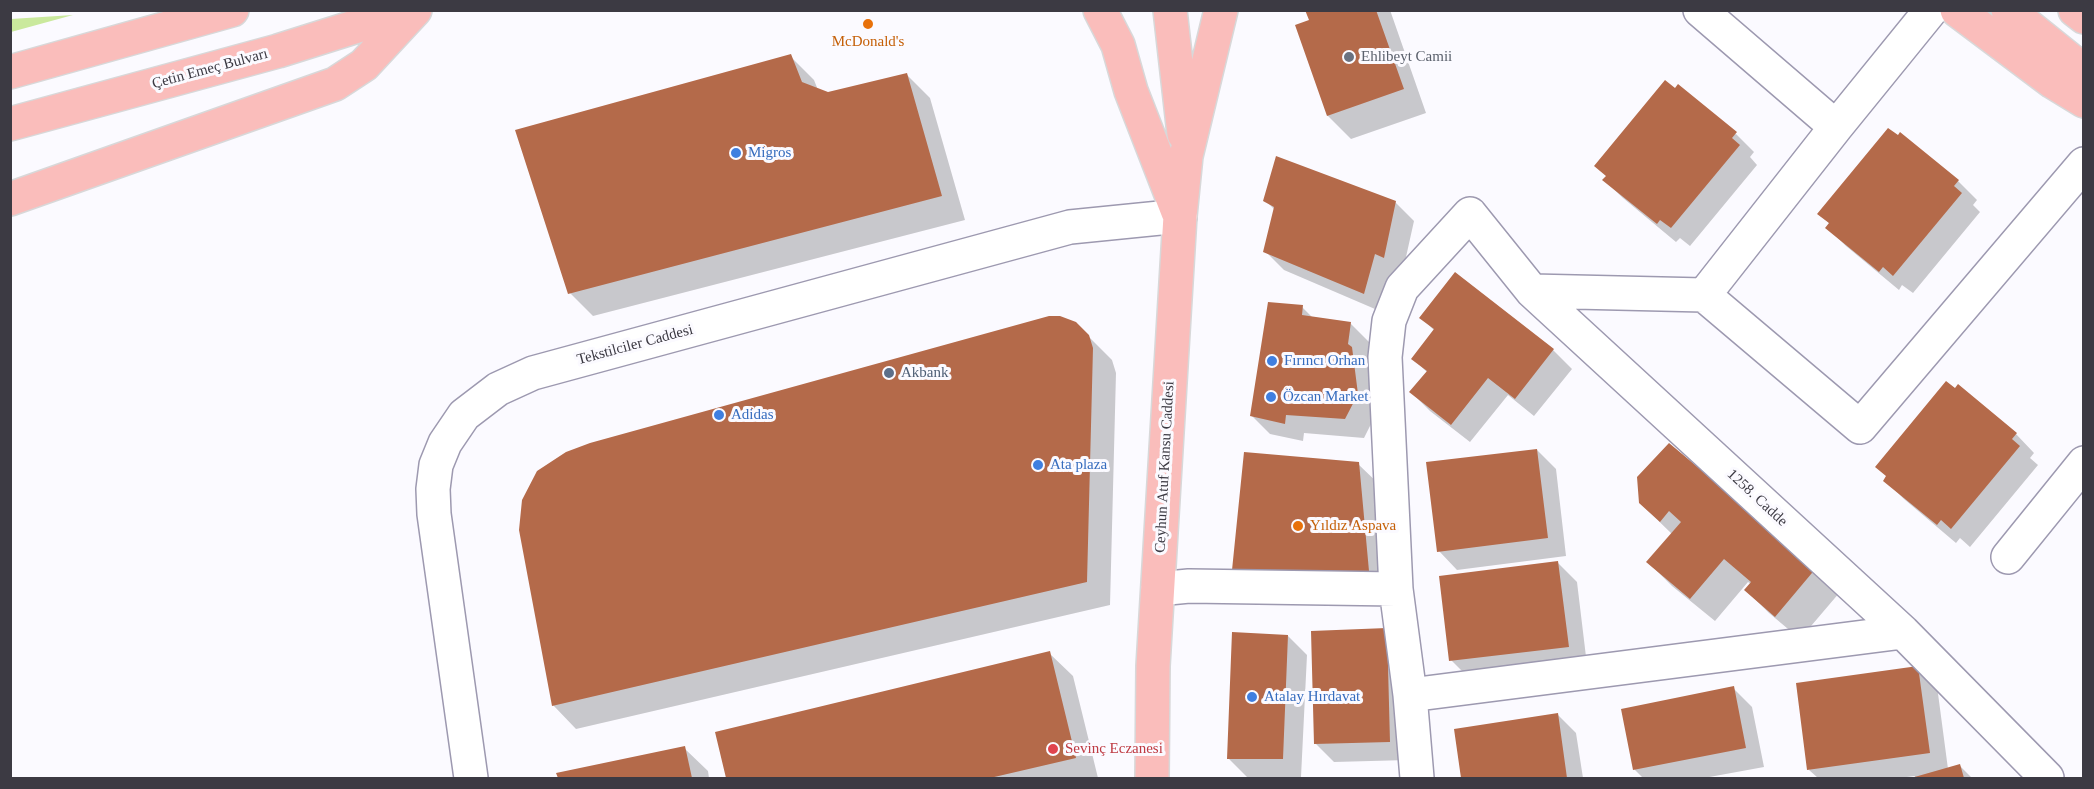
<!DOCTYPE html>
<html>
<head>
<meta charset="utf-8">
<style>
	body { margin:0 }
	#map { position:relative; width:2094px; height:789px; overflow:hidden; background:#fbfaff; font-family:"Times New Roman",serif }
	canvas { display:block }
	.frame { position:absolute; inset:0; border:12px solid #3c3a43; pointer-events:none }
</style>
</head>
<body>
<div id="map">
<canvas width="2094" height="789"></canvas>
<div class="frame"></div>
</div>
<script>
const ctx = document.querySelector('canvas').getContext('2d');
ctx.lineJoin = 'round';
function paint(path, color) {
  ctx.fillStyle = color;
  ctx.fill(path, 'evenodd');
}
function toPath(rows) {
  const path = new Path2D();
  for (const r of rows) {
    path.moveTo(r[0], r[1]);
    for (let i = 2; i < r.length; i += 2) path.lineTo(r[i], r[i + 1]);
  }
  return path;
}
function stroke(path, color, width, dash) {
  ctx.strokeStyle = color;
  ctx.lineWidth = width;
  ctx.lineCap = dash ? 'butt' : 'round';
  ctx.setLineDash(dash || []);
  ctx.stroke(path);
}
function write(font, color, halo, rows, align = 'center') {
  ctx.font = font + ' "Times New Roman",serif';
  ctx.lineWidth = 6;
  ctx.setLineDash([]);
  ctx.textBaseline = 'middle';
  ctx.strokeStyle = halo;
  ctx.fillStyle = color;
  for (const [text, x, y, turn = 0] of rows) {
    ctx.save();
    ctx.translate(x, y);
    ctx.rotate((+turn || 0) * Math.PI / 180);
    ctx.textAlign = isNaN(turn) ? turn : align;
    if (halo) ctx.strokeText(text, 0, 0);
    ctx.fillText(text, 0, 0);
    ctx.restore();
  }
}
const green = toPath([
	[73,15,11,32,11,19]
]);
const shadow = toPath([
	[1307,10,1390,10,1426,113,1351,139,1328,116,1310,21],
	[790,56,814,80,818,90,828,94,907,75,930,98,965,220,593,316,570,293],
	[1736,134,1754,152,1750,157,1757,165,1690,246,1680,238,1676,242,1623,198,1604,180],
	[1900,134,1958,181,1977,200,1973,205,1980,212,1913,293,1902,285,1899,290,1846,246,1827,227,1830,224,1819,213],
	[1265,200,1395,202,1414,221,1402,275,1394,271,1382,312,1284,270,1265,251,1275,210],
	[1456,274,1553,350,1572,369,1534,416,1508,395,1470,442,1430,411,1411,392,1427,372,1413,359,1435,331,1421,318],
	[1302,307,1313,318,1350,323,1369,342,1367,363,1371,367,1376,414,1364,438,1304,433,1303,441,1270,434,1251,415],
	[1075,323,1112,360,1116,373,1110,605,576,729,553,705],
	[2016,434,2034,453,2030,458,2038,465,1970,547,1960,538,1956,543,1904,499,1885,480],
	[1670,445,1840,592,1800,639,1769,613,1746,590,1751,584,1748,582,1715,621,1672,586,1648,562,1672,534,1640,503],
	[1537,450,1556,469,1566,556,1457,570,1439,551],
	[1358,464,1382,487,1393,605,1256,603],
	[1558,563,1577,582,1587,665,1470,679,1451,660],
	[1312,632,1405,649,1408,760,1334,762,1315,743],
	[1288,636,1307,655,1301,777,1247,777,1228,758],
	[1049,653,1073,676,1098,778,727,778,716,733],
	[1918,667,1937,686,1948,769,1959,765,1972,778,1914,778,1915,776,1899,778,1818,778,1809,770],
	[1733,688,1752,707,1764,767,1704,778,1643,778,1635,770,1623,710],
	[1557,714,1576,733,1583,778,1463,778,1455,730],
	[684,748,708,771,709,778,559,778,558,774]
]);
const building = toPath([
	[1305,10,1376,10,1404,89,1327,116,1295,25,1309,20],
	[791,54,802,82,828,92,907,73,942,196,568,294,515,130],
	[1665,80,1675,88,1678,84,1737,132,1732,138,1740,145,1671,228,1660,220,1657,224,1602,180,1606,176,1594,166],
	[1888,128,1898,135,1900,132,1959,180,1954,186,1962,193,1893,276,1883,267,1879,272,1825,228,1829,223,1817,214],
	[1276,156,1396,201,1384,258,1375,254,1364,294,1263,252,1274,207,1263,201],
	[1455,272,1554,349,1515,399,1488,378,1451,425,1409,392,1427,371,1411,359,1434,329,1419,318],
	[1268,302,1303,305,1302,315,1351,322,1348,344,1352,347,1358,394,1345,419,1286,415,1285,424,1250,416],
	[1049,316,1060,316,1076,322,1089,335,1093,348,1087,582,552,706,519,530,522,500,537,471,566,452,590,443],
	[1946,381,1955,388,1958,384,2017,433,2012,439,2020,446,1951,529,1941,520,1937,525,1883,481,1886,476,1875,467],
	[1669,443,1817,567,1775,617,1744,590,1751,582,1724,559,1690,599,1646,562,1681,522,1669,511,1660,522,1639,503,1637,477],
	[1537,449,1548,538,1437,552,1426,462],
	[1244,452,1359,462,1370,582,1231,580],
	[1558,561,1569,647,1449,661,1439,576],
	[1387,628,1390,742,1314,744,1311,631],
	[1232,632,1288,635,1283,759,1227,759],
	[1050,651,1076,758,990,778,726,778,715,732],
	[1918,666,1930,753,1807,770,1796,683],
	[1734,686,1746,748,1633,770,1621,709],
	[1558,713,1567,778,1461,778,1454,729],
	[685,746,692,778,558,778,556,773],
	[1960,764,1964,778,1911,778]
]);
const minor = toPath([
	[1700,10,1836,127],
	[1532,291,1704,295,1836,127,1931,10],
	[1704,295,1860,427,2084,164],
	[2008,557,2084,463],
	[1158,589,1189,586,1396,589],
	[1410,695,1903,632],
	[471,778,434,514,433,489,436,465,445,443,464,415,498,389,533,373,1070,227,1180,216],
	[1417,778,1410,695,1396,589,1385,357,1389,321,1402,288,1470,214,1532,291,1903,632,2047,778]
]);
const major = toPath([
	[1100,10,1118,45,1131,91,1178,212],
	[1170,10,1184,134],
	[1957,10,2053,82,2084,101],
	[2008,10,2084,71],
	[2075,10,2084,17],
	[10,72,232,10],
	[10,124,278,51,408,10],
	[10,199,335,84,364,65,415,10],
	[1152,778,1153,666,1180,216,1186,156,1221,10]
]);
const markers = [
	[868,24,6,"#e8710a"],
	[1349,57,6,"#6b7280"],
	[736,153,6,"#3f7fe0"],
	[1272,361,6,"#3f7fe0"],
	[889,373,6,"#5c6f8a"],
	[1271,397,6,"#3f7fe0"],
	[719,415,6,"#3f7fe0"],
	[1038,465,6,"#3f7fe0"],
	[1298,526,6,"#e8710a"],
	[1252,697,6,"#3f7fe0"],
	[1053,749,6,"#e0444e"]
];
const foodNames = [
	["McDonald's",868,42],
	["Yıldız Aspava",1310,526,"left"]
];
const worshipNames = [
	["Ehlibeyt Camii",1361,57]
];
const streetNames = [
	["Çetin Emeç Bulvarı",210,69,-15],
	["Tekstilciler Caddesi",635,345,-15],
	["Ceyhun Atuf Kansu Caddesi",1165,467,-87],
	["1258. Cadde",1757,498,43]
];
const shopNames = [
	["Migros",748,153],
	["Fırıncı Orhan",1284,361],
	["Özcan Market",1283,397],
	["Adidas",731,415],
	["Ata plaza",1050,465],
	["Atalay Hırdavat",1264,697]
];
const serviceNames = [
	["Akbank",901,373]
];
const healthNames = [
	["Sevinç Eczanesi",1065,749]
];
paint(green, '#cae99d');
paint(shadow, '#0003');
paint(building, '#b46a4a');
stroke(minor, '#9d99b0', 36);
stroke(major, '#d8d8d9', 36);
stroke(minor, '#fff', 33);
stroke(major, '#fabdbb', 33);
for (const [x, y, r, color] of markers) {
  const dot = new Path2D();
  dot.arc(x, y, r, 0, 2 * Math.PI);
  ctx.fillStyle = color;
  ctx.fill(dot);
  stroke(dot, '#fbfaff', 2);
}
write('15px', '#c56008', '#fbfaff', foodNames);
write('15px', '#5b616d', '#fbfaff', worshipNames, 'left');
write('15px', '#3c3a43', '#fbfaff', streetNames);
write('15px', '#366cbe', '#fbfaff', shopNames, 'left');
write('15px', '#4e5e75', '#fbfaff', serviceNames, 'left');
write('15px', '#be3a42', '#fbfaff', healthNames, 'left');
</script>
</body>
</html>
